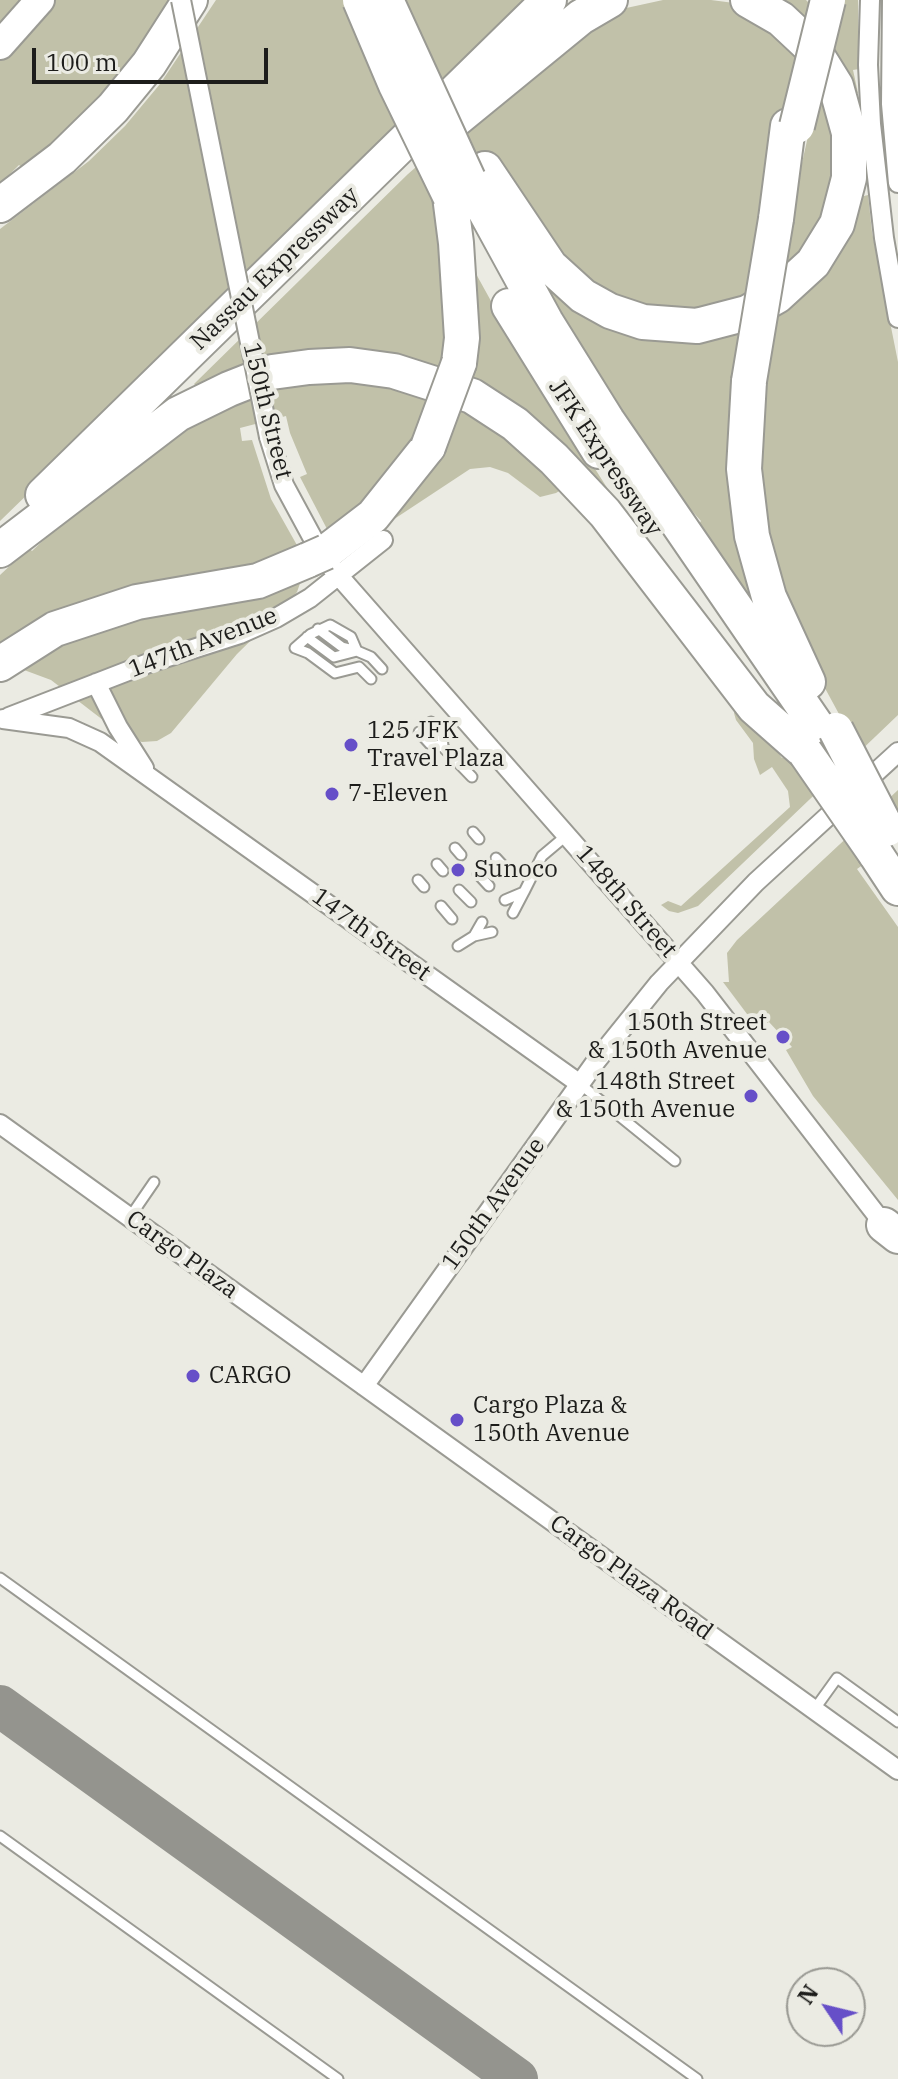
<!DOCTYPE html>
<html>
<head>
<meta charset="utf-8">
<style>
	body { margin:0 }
	#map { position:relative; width:898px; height:2079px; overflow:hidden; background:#ebebe3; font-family:"IBM Plex Serif",serif }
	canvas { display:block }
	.north { position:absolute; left:786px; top:1967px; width:80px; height:80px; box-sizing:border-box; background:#ebebe3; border:2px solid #999993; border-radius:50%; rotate:305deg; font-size:22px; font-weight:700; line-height:32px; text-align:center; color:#1d1d1b }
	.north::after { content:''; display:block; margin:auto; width:28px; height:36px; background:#664fc8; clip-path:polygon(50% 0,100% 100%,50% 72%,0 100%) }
	.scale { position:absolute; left:32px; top:48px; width:236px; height:36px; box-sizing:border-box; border:4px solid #1d1d1b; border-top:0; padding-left:10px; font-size:24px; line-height:28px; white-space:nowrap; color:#1d1d1b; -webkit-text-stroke:6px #ebebe3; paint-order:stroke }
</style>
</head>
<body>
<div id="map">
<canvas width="898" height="2079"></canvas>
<div class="north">N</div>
<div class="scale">100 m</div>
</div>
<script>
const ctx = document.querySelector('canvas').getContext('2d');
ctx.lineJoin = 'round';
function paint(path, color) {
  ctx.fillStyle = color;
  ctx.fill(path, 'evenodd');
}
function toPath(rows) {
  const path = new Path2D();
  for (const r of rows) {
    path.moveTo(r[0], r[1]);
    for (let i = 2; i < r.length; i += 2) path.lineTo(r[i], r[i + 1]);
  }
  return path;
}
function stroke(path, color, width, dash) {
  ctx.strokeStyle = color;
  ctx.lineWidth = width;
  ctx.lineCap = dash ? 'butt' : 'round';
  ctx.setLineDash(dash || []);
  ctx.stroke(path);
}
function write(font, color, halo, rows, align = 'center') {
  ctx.font = font + ' "IBM Plex Serif",serif';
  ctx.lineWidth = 8;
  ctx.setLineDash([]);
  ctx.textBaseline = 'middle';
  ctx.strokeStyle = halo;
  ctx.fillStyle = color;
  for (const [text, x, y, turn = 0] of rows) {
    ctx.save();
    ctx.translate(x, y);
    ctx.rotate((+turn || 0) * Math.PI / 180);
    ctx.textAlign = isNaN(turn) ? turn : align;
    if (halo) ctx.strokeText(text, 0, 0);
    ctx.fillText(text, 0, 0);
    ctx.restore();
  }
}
const green = toPath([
	[0,0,30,0,0,34],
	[51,0,169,0,145,43,100,98,56,142,23,168,19,165,0,184,0,60],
	[216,0,537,0,0,521,0,229,89,161,125,126,160,84],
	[663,0,711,0,734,3,786,36,832,102,841,141,818,238,771,286,709,312,656,312,577,278,531,223,438,205,507,330,630,524,432,366,199,389,194,384,408,174,475,116,608,12],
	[779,127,809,132,783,246],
	[765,0,806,0,832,26,840,0,858,0,859,69,853,70,858,93,849,96],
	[868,195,872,232,898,362,898,715,698,906,678,913,669,911,661,905,668,901,681,906,790,807,788,791,772,767,760,775,754,759,753,743,736,720,734,713,737,709,742,703,782,758,839,714,801,644,762,522,745,350,759,594,750,600,697,526,701,521,674,491,564,323,531,256,582,303,742,323,856,198],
	[338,370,438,388,569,485,556,493,540,497,508,473,490,467,470,469,370,535,339,537,327,529,300,477,307,474,290,433,286,416,240,428,242,441,252,440,271,499,298,547,304,572,297,592,286,606,237,654,171,733,157,741,142,742,125,737,51,680,16,667,0,669,0,575,29,548,32,551,91,495,228,398],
	[898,790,898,840,857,869,898,927,898,1200,813,1096,786,1050,792,1047,769,1022,765,1024,747,1014,723,982,729,982,727,953,737,940]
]);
const taxiway = toPath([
	[0,1706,517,2079]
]);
const service = toPath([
	[318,629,342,647,354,650],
	[307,637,334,657,357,651],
	[371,679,359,667,335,673,308,653,295,648,311,634,330,625,351,637,357,651,371,657,382,669],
	[431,722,442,735,443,747],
	[419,732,430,744,443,747,472,777],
	[473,832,479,839],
	[455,848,461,855],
	[496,858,507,870],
	[437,864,443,871],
	[478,874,489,886],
	[418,880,424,887],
	[459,890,471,902],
	[505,900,524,892,542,856,567,835],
	[441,906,452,919],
	[513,913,524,892],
	[474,936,492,932],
	[458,946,474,936,482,922],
	[580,1084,675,1161],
	[130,1217,154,1182],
	[0,1578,697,2079],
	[814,1710,837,1678,898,1722],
	[0,1836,338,2079]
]);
const minor = toPath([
	[870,0,868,65,871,124,884,238,898,318],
	[892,0,891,104,898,183],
	[269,437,284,485,324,559,705,993,889,1231],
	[96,683,118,727,144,768],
	[9,717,146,664,240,634,276,618,310,598,383,540],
	[3,719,69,728,100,742,580,1084],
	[0,1124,898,1770],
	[364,1386,597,1060,659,983,756,882,898,752]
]);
const primary = toPath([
	[0,45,40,0]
]);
const motorway = toPath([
	[455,120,581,17,610,0],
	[485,169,550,266,583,296,610,311,643,322,697,326,747,313,777,296,813,263,837,224,849,178,849,133,836,86,813,49,781,19,748,0],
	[470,183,546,322,607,420,825,738],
	[450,196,456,243,462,338,459,363],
	[0,205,62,158,113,108,149,64,190,0],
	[776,219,788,126],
	[509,306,599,451],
	[749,381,744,469,752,536,769,597,808,682],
	[43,495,549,0],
	[0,550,178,414,229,389,272,372,309,367,350,365,394,371,472,396,515,424,554,459,605,513,754,707,805,752],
	[326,552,373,516,428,447],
	[0,664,55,629,137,602,258,581,308,560],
	[875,853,898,888],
	[884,1225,898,1236]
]);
const minorBridge = toPath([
	[181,0,269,437]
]);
const motorwayBridge = toPath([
	[360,0,396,85,450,196],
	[386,0,468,179],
	[797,126,828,0],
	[749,381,776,219],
	[428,447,459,363],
	[308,560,326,552],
	[836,730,887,829],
	[805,752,875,853]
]);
const markers = [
	[351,745,8,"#664fc8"],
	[332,794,8,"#664fc8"],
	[458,870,8,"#664fc8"],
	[783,1037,8,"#664fc8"],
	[751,1096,8,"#664fc8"],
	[193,1376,8,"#664fc8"],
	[457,1420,8,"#664fc8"]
];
const streetNames = [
	["Nassau Expressway",275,269,-44],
	["150th Street",267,411,76],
	["JFK Expressway",605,458,56],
	["147th Avenue",203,643,-21],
	["148th Street",626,902,49],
	["147th Street",371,935,36],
	["150th Avenue",494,1204,-54],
	["Cargo Plaza",182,1255,36],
	["Cargo Plaza Road",631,1578,36]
];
const poiNames = [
	["125 JFK",367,731],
	["Travel Plaza",367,759],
	["7-Eleven",348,794],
	["Sunoco",474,870],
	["150th Street",767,1023,"right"],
	["& 150th Avenue",767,1051,"right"],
	["148th Street",735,1082,"right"],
	["& 150th Avenue",735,1110,"right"],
	["CARGO",209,1376],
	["Cargo Plaza &",473,1406],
	["150th Avenue",473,1434]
];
paint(green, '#c1c1a9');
stroke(taxiway, '#94948e', 42);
stroke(service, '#9a9a93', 13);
stroke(minor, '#9a9a93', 22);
stroke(primary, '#9a9a93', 32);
stroke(motorway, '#9a9a93', 38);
stroke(service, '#fff', 9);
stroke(minor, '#fff', 18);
stroke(primary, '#fff', 28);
stroke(motorway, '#fff', 34);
stroke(minorBridge, '#9a9a93', 22, []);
stroke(motorwayBridge, '#9a9a93', 38, []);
stroke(minorBridge, '#fff', 18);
stroke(motorwayBridge, '#fff', 34);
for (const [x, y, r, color] of markers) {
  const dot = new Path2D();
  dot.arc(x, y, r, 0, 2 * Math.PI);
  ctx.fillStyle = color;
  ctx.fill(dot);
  stroke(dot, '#ebebe3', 3);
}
write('24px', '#1d1d1b', '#ebebe3', streetNames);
write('24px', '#1d1d1b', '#ebebe3', poiNames, 'left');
</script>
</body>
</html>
